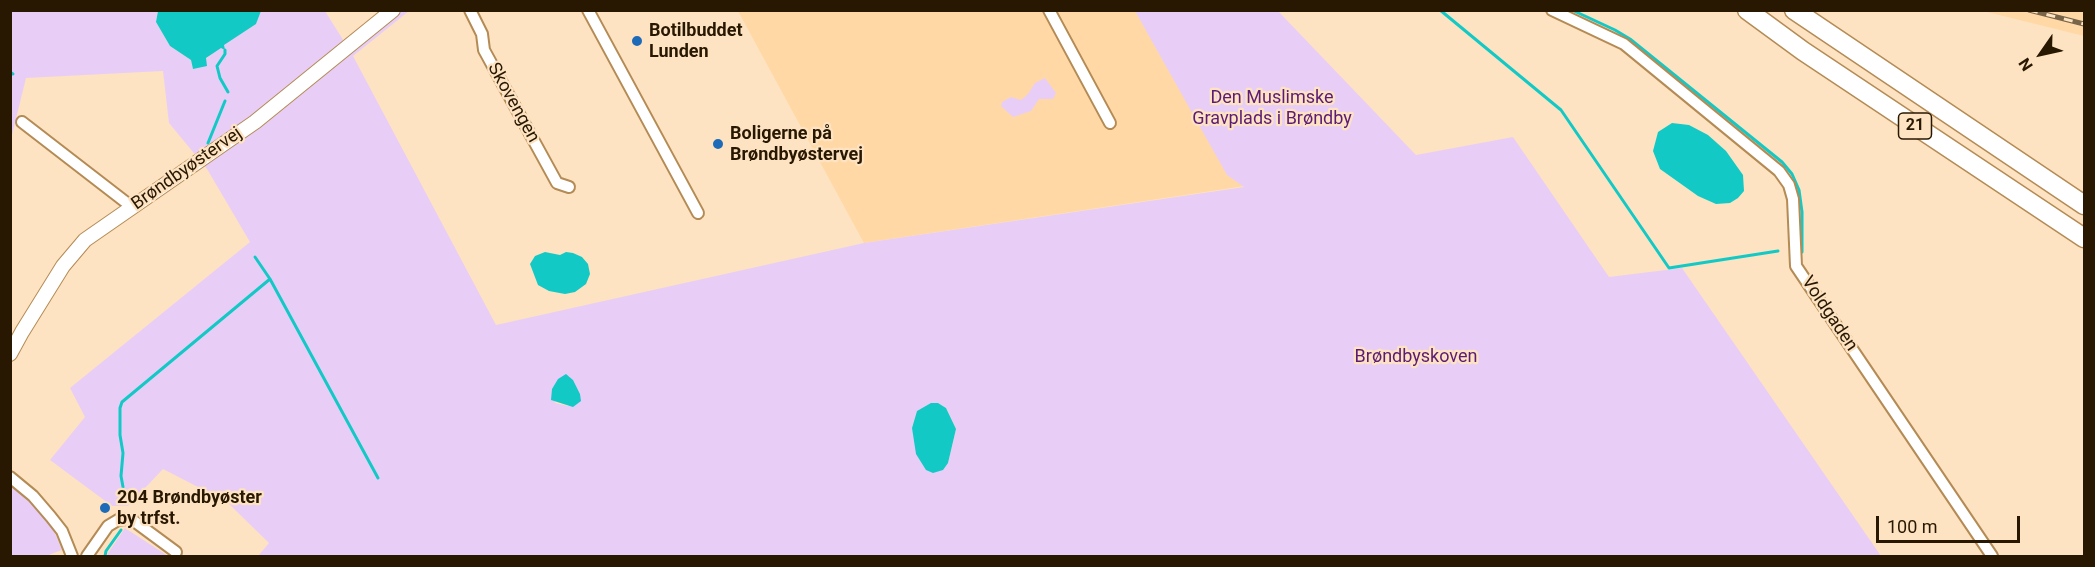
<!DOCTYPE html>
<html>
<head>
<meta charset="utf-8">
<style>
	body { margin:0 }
	#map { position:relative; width:2095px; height:567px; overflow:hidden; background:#fde3c1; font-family:Roboto,sans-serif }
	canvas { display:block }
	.frame { position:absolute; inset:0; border:12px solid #281802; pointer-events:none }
	.north { position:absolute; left:2011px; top:24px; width:60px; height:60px; -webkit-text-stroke:4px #fde3c1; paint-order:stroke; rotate:236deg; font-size:16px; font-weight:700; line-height:24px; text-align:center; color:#281802 }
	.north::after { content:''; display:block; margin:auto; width:21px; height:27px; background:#281802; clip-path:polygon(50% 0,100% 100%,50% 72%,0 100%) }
	.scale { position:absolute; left:1876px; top:516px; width:144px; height:27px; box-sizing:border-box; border:3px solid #281802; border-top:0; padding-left:8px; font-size:18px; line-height:21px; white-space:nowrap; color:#281802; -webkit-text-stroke:4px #fde3c1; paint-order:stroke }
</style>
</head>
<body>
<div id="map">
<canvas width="2095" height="567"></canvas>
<div class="frame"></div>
<div class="north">N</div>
<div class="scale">100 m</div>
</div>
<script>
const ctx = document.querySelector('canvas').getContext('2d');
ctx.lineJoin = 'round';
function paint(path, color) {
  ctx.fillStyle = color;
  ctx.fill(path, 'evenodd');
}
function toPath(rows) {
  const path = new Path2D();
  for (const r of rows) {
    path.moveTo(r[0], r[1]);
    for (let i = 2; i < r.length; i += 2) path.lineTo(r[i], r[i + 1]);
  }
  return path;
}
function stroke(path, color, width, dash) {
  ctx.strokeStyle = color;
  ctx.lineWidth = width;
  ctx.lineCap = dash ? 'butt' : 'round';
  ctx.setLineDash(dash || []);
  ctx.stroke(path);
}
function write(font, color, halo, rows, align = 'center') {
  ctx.font = font + ' Roboto,sans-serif';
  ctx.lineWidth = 4.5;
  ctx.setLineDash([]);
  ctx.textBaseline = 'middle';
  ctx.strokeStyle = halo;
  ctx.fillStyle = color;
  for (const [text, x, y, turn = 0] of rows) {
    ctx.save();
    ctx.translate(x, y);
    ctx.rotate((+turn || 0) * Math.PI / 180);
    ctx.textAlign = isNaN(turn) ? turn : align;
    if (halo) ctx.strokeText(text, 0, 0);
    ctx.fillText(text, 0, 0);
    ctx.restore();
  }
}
const built = toPath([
	[738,11,1135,11,1245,186,864,243],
	[1983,11,2084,11,2084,36]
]);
const green = toPath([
	[11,11,158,11,156,22,170,46,191,60,193,69,223,45,256,24,261,11,325,11,350,51,400,11,409,11,353,56,496,325,864,243,1244,187,1227,175,1135,11,1278,11,1416,155,1513,137,1609,277,1682,268,1881,556,258,556,269,543,227,502,163,469,128,506,112,506,50,460,85,417,70,388,250,242,207,169,169,123,163,71,26,78,11,139],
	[569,376,580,394,568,406,555,403,558,379],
	[938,403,946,408,956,429,948,463,912,428,917,411],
	[1045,78,1056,93,1053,99,1039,99,1031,111,1013,117,1001,106,1002,102,1011,97,1021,100,1028,94,1035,83],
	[10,484,43,514,54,531,62,550,46,556,11,556],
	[125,528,168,556,106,556]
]);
const water = toPath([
	[158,11,158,10,261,11,256,24,224,45,225,50,221,48,206,58,207,66,193,69,191,60,170,46,156,22],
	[1672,123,1689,125,1708,135,1726,151,1743,175,1744,191,1738,198,1730,203,1716,204,1698,196,1660,169,1653,151,1658,132],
	[545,252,560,255,566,252,573,253,582,257,588,264,590,274,586,284,575,292,565,294,549,291,538,285,530,264,535,256],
	[566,374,573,380,580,394,581,401,573,407,551,400,552,389,558,379],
	[931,403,938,403,946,408,956,429,948,463,943,470,933,473,926,470,916,454,912,428,917,411]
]);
const stream = toPath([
	[1440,10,1561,110,1669,268,1778,251],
	[1572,10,1615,30,1630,39,1782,162,1792,174,1799,190,1802,212,1802,252],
	[225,50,225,54,217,66,220,78,228,92],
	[10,72,13,74],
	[208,143,225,101],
	[255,257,270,279,378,478],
	[123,487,121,476,123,453,120,435,120,408,122,402,270,279],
	[105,556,106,551,121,530]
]);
const street = toPath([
	[470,10,482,34,484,50,557,183,569,187],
	[588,10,698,213],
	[1049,10,1110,123],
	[1552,10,1624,44,1779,171,1789,185,1793,199,1796,266,1992,556],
	[22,122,132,207],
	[10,477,33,496,51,517,62,531,72,556],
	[87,556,108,526,118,520,125,519,134,521,176,552]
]);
const secondary = toPath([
	[10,354,22,332,63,266,85,240,255,122,393,10]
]);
const highway = toPath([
	[1747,10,1803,51,2084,238],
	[1794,10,2084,205]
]);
const rail = toPath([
	[2029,10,2084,24]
]);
const markers = [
	[637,41,6,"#1d6ab9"],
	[718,144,6,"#1d6ab9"],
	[105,508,6,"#1d6ab9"]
];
const shields = [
	[1915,126,33]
];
const shieldNames = [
	["21",1915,126]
];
const poiNames = [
	["Botilbuddet",649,31],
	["Lunden",649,52],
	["Boligerne på",730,134],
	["Brøndbyøstervej",730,155],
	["204 Brøndbyøster",117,498],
	["by trfst.",117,519]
];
const parkNames = [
	["Den Muslimske",1272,98],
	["Gravplads i Brøndby",1272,119],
	["Brøndbyskoven",1416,357]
];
const streetNames = [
	["Skovengen",513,103,61],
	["Brøndbyøstervej",187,169,-35],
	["Voldgaden",1829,314,56]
];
paint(built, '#ffd8a6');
paint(green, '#e8cef7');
paint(water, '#13c9c6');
stroke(stream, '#13c9c6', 3);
stroke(street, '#b48b55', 14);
stroke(secondary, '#b48b55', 16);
stroke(highway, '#b48b55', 21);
stroke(street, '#fff', 10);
stroke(secondary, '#fff', 14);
stroke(highway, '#fff', 18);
stroke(rail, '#786449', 5);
stroke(rail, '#fde3c1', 3, [9]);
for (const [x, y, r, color] of markers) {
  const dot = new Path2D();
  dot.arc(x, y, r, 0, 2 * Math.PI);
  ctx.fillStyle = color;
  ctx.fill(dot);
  stroke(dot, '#fde3c1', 2);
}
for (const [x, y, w] of shields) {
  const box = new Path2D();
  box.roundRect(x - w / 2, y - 13, w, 26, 4.5);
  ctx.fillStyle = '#fde3c1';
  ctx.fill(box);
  stroke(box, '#281802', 1.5);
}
write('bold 16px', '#281802', null, shieldNames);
write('bold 18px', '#281802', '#fde3c1', poiNames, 'left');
write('18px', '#5b1b77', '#fde3c1', parkNames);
write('18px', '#281802', '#fde3c1', streetNames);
</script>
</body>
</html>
